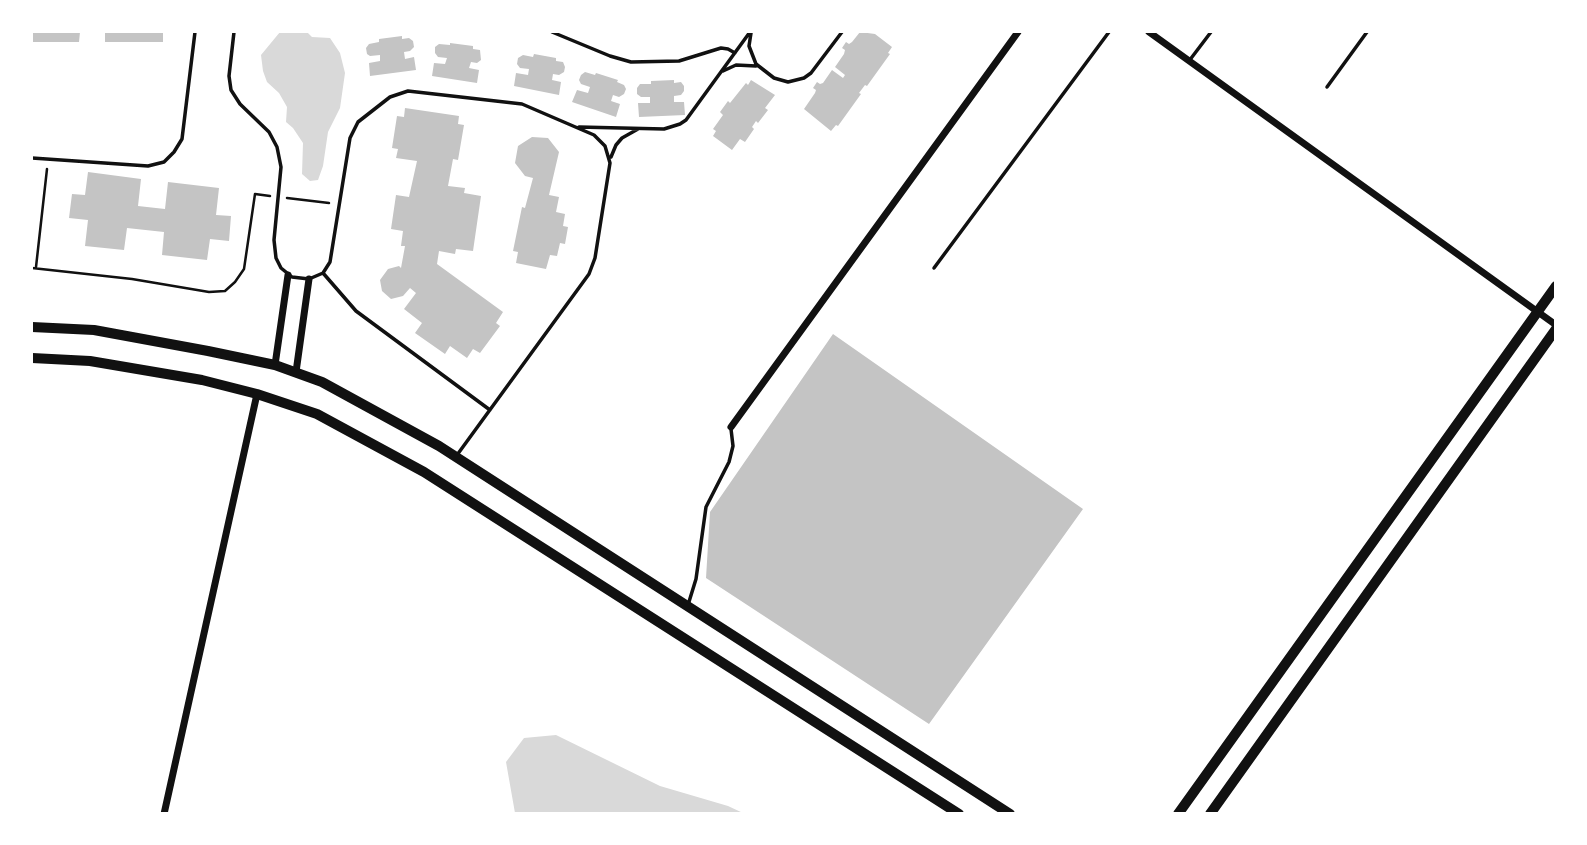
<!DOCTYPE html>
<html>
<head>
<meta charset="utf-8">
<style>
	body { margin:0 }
	#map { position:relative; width:1587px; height:845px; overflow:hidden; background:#fff; font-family:"Fira Sans",sans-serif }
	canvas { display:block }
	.frame { position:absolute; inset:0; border:33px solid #fff; pointer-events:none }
</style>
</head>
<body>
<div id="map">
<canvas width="1587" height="845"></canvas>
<div class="frame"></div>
</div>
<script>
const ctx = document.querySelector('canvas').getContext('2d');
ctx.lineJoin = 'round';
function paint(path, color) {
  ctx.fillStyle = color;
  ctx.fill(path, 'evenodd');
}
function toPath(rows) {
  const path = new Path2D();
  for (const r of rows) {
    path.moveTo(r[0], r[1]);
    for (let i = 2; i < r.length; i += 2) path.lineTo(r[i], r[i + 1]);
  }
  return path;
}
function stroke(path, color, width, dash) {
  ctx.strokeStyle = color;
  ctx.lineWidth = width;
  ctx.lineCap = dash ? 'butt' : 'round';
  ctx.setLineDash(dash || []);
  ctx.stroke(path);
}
const water = toPath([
	[280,32,307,32,312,37,330,38,340,53,345,73,340,108,328,132,323,166,318,180,310,181,302,174,303,143,293,128,286,122,287,107,279,93,267,82,263,71,261,55],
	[556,735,660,786,728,806,743,813,515,813,506,762,524,738]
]);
const building = toPath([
	[32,32,80,32,79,42,32,42],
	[105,32,163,32,163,42,105,42],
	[860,32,875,34,892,47,888,53,890,54,867,86,865,85,859,93,861,94,838,126,836,125,831,131,804,109,815,93,816,90,813,88,817,82,820,84,823,83,832,70,843,78,845,75,835,67,844,54,845,50,842,48,846,42,849,44,852,42],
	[402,36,402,39,409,38,413,41,414,47,410,51,404,52,405,59,414,57,416,70,370,76,369,63,380,61,380,55,370,56,367,54,366,48,369,44,379,42,379,39],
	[450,43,473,46,473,49,480,50,481,60,477,63,471,62,469,68,479,70,477,83,432,76,434,63,445,64,447,58,438,57,435,53,435,47,439,44,450,45],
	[534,54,556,58,556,61,563,62,565,67,564,72,559,75,553,74,552,80,561,82,559,95,514,86,516,73,528,75,529,69,520,68,517,64,518,58,523,55,533,57],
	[585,72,595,75,596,73,618,80,617,82,624,85,626,89,624,94,619,97,613,95,611,101,620,104,616,117,572,102,577,90,588,93,590,87,581,84,579,80,581,75],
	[674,80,674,83,681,82,684,86,684,91,681,95,674,96,674,102,684,102,685,115,639,117,638,103,650,103,650,97,641,97,637,94,637,88,640,84,651,84,651,81],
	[751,80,775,95,765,108,768,110,758,123,756,121,752,127,754,129,745,142,740,139,732,150,713,136,716,131,713,129,723,115,720,112,728,101,730,103,746,83,748,85],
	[405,108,459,116,458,124,464,125,458,160,453,159,448,186,465,188,464,193,481,196,473,251,456,249,455,254,439,251,437,264,503,312,496,323,500,326,480,353,473,349,467,358,450,346,445,354,415,333,422,323,404,309,416,293,410,288,403,296,391,299,382,291,380,280,388,269,399,266,401,268,405,246,401,246,403,231,391,229,396,195,409,197,417,161,396,158,398,149,392,148,397,116,404,117],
	[532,137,548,138,559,152,549,195,559,197,556,212,565,214,563,226,568,227,565,244,560,243,557,256,550,255,546,269,516,263,518,252,513,251,522,207,525,208,533,178,525,176,515,163,518,146],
	[88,172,141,179,138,206,165,209,168,182,219,188,216,215,231,216,229,241,210,239,207,260,162,255,164,232,127,228,124,250,85,246,88,220,69,218,72,194,85,195],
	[833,334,1083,509,929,724,706,578,710,512]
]);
const path = toPath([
	[287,198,329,203],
	[36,267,47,169],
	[32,268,132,279,209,292,225,291,235,282,244,269,255,194,270,196]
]);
const service = toPath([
	[234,32,229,76,231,90,240,104,269,132,277,147,281,167,274,240,276,258,281,268,292,277,309,279,323,273,330,262,350,138,358,122,390,97,408,91,522,104,594,135,605,146,610,163,595,258,589,274,457,455],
	[552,32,610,56,631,62,679,61,721,48,728,49,735,53],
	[751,33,749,46,756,64,774,78,788,82,804,78,811,73,842,32],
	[1189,61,1211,32],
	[723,71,736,65,756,66],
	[1327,87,1367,32],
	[579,127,664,129,680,124,686,120,750,32],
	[611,157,616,145,622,138,638,129],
	[32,158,148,166,164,162,174,152,182,139,195,32],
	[934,268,1109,32],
	[323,273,356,311,490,410],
	[688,605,696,579,706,507,729,462,733,446,731,429]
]);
const minor = toPath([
	[1149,32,1556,325],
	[275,365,288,275],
	[296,372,309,279],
	[731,427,1018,32],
	[164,814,257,394]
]);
const primary = toPath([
	[32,327,94,330,208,351,275,365,322,382,439,446,1010,814],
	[32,358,90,361,202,380,257,394,317,414,424,472,959,814],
	[1178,814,1556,286],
	[1210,814,1556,329]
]);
paint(water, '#d9d9d9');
paint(building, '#c4c4c4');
stroke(path, '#111', 2.5);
stroke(service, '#111', 3.5);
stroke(minor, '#111', 7);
stroke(primary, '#111', 10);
</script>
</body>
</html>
